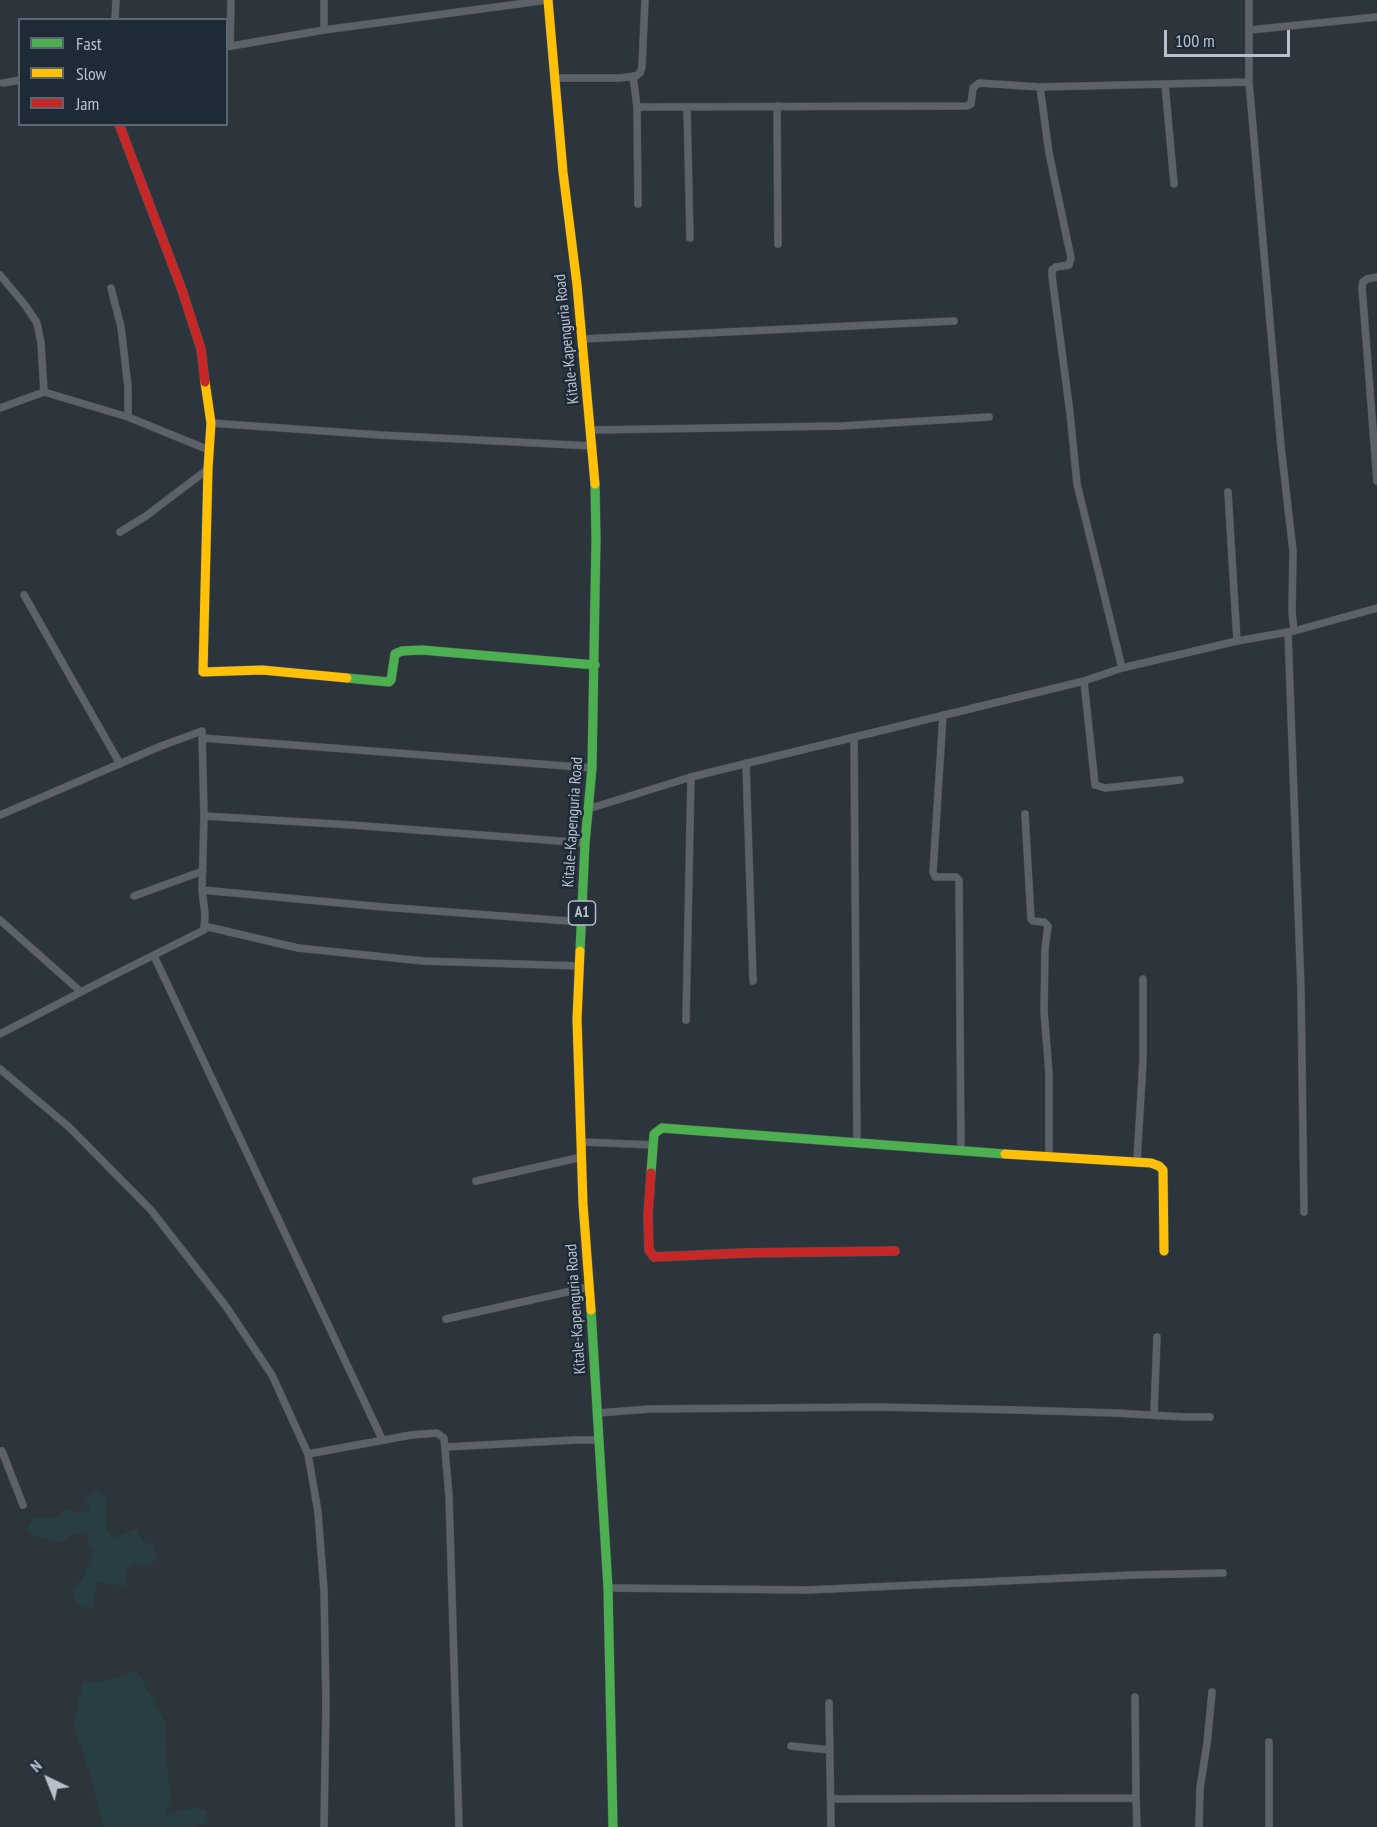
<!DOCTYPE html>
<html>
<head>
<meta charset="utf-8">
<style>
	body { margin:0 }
	#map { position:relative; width:1377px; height:1827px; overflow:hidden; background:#2c343c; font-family:"PT Sans Narrow",sans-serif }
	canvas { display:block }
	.legend { position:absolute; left:18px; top:18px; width:210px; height:108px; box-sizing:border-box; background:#1f2a37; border:2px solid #5c6673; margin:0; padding:8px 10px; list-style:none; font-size:18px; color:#b8c0cc }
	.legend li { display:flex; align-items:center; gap:12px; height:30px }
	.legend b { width:30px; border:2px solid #5c6673 }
	.north { position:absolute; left:18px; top:1749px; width:60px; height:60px; -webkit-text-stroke:4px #1f2a37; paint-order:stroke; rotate:317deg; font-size:16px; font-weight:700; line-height:24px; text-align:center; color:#b8c0cc }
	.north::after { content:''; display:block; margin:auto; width:21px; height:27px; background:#b8c0cc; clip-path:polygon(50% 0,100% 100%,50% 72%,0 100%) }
	.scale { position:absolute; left:1164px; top:30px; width:126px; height:27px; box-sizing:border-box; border:3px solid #b8c0cc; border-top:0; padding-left:8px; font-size:18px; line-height:21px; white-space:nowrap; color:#b8c0cc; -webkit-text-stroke:4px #1f2a37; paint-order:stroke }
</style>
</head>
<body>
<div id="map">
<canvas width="1377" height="1827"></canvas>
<ul class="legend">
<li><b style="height:8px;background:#4caf50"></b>Fast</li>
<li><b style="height:8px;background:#ffc107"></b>Slow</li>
<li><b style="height:8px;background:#c62828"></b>Jam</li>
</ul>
<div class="north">N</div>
<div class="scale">100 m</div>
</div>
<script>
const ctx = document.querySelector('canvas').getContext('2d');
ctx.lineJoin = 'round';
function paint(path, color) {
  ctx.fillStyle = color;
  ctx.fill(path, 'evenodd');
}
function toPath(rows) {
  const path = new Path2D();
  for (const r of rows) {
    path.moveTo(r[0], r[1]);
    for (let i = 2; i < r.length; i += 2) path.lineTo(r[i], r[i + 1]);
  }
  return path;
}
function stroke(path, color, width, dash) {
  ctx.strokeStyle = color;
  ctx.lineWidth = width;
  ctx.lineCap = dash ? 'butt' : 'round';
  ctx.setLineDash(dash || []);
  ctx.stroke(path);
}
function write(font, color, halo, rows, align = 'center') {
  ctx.font = font + ' "PT Sans Narrow",sans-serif';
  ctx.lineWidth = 5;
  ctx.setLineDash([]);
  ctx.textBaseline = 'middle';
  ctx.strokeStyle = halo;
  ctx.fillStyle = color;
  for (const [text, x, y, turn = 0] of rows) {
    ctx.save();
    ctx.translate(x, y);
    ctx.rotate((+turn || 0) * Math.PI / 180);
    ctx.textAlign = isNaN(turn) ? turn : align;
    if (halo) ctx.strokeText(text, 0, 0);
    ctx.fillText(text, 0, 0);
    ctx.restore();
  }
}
const green = toPath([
	[97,1491,106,1497,106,1529,113,1538,136,1528,143,1542,153,1546,157,1558,150,1566,137,1563,128,1568,125,1586,97,1582,93,1608,86,1608,76,1604,72,1591,82,1579,94,1551,87,1545,89,1531,75,1534,61,1542,50,1540,25,1532,34,1518,56,1517,66,1509,81,1514,90,1509,86,1497],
	[137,1671,166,1724,168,1780,172,1796,165,1814,192,1808,206,1810,208,1823,190,1827,104,1827,82,1747,73,1727,83,1682,105,1681]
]);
const street = toPath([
	[1249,0,1249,82,1281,447,1293,551,1292,612,1294,631],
	[115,20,116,0],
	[324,30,548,0],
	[1250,30,1377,17],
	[230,46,231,0],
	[226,47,324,30,324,0],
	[633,76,637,107,638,204],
	[556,78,620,78,636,76,640,73,642,67,645,0],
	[3,83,20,80],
	[1165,84,1174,184],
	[1040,87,1049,153,1071,258,1069,265,1056,267,1052,270,1052,276,1070,413,1077,484,1122,668],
	[777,106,778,244],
	[637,107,966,106,971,104,973,88,979,83,1040,87,1249,82],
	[687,107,690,238],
	[0,275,25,305,37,323,41,343,44,392],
	[1377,277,1367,279,1363,282,1362,287,1377,481],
	[111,288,121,327,128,387,128,417],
	[583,339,954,321],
	[0,408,44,392,128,417,209,450],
	[211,423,380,435,593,446],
	[591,430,841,426,989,417],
	[1228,492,1237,641],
	[120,532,146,516,208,469],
	[24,595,120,764],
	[1288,632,1301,990,1304,1212],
	[1084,681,1095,785,1105,788,1180,780],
	[943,715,933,872,935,877,956,877,959,880,961,1151],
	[202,738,592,768],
	[854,738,857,1142],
	[746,763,753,981],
	[588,809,691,777,1084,681,1122,668,1237,641,1294,631,1377,608],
	[1025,814,1031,919,1033,921,1044,922,1048,926,1045,949,1044,1011,1049,1073,1049,1156],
	[0,815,161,746,202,731,204,816,202,890,205,914,204,930,108,978,0,1034],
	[204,816,352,825,585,843],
	[202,890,383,907,581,922],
	[134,896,203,871],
	[0,920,81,992],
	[204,926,298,948,423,961,580,966],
	[154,956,382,1439],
	[686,1020,691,777],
	[0,1069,69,1127,151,1210,225,1305,272,1375,308,1454,318,1512,324,1591,326,1704,324,1827],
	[582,1142,653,1145],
	[1137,1161,1143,1060,1143,979],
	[476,1181,582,1157],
	[446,1319,589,1287],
	[598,1413,650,1409,879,1407,1016,1410,1115,1413,1185,1417,1210,1417],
	[1154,1415,1157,1337],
	[446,1447,575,1440,600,1440],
	[0,1453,2,1451,23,1505],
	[308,1454,411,1435,437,1433,444,1438,449,1496,459,1827],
	[608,1588,808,1590,1132,1575,1223,1573],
	[1135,1697,1136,1798],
	[829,1703,831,1827],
	[1269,1742,1269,1827],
	[791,1746,830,1750],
	[831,1799,1136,1798,1137,1827],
	[1199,1827,1200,1788,1207,1744,1212,1692]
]);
const fast = toPath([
	[347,678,389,682,391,680,395,654,402,651,422,650,595,665],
	[580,951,585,843,592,768,596,539,595,484],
	[651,1173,654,1134,662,1128,1005,1154],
	[591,1310,608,1588,613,1827]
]);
const slow = toPath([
	[548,0,563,172,577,285,595,484],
	[205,382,211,423,208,469,203,672,262,670,347,678],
	[580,951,577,1019,583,1204,591,1310],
	[1005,1154,1151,1163,1159,1166,1163,1170,1164,1251]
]);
const jam = toPath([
	[119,124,182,290,201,349,205,382],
	[651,1173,648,1215,649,1250,654,1257,745,1253,895,1251]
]);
const shields = [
	[582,913,27]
];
const shieldNames = [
	["A1",582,913]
];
const streetNames = [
	["Kitale-Kapenguria Road",567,339,-96],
	["Kitale-Kapenguria Road",573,822,-86],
	["Kitale-Kapenguria Road",576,1309,-94]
];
paint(green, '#293e42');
stroke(street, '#4b5056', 8);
stroke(fast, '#4b5056', 10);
stroke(slow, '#4b5056', 10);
stroke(jam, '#4b5056', 10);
stroke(street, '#5d626a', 7);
stroke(fast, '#4caf50', 9);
stroke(slow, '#ffc107', 9);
stroke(jam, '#c62828', 9);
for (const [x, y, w] of shields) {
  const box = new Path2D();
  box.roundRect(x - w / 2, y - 12, w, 24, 4.5);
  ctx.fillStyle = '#1f2a37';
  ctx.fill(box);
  stroke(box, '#b8c0cc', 1.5);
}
write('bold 15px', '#b8c0cc', null, shieldNames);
write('16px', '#b8c0cc', '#1f2a37', streetNames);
</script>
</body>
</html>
